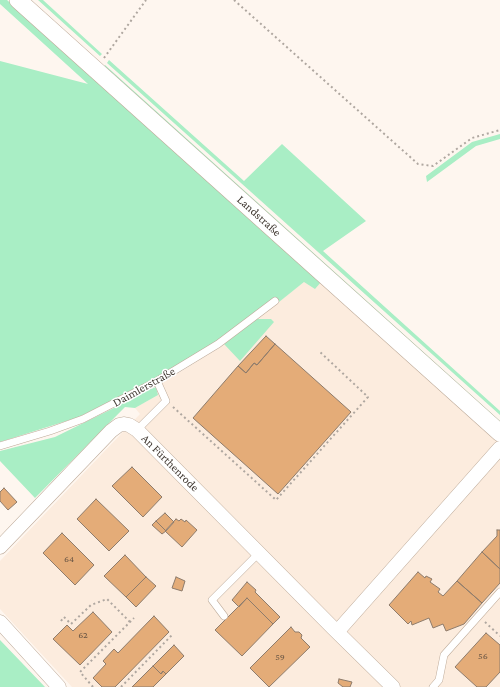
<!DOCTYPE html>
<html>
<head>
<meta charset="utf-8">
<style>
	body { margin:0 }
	canvas { display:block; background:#fef6ef }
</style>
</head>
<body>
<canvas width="500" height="687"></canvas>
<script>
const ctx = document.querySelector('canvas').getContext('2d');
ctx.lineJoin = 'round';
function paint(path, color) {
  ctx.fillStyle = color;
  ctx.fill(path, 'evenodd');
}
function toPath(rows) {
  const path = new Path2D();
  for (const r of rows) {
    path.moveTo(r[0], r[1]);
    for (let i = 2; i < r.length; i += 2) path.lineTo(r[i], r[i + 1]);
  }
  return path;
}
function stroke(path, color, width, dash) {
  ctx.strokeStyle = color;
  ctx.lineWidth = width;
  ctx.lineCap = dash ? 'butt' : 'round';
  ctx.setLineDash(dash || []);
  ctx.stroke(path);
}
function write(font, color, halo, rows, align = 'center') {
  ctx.font = font + ' "Crimson Pro",serif';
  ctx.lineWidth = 3;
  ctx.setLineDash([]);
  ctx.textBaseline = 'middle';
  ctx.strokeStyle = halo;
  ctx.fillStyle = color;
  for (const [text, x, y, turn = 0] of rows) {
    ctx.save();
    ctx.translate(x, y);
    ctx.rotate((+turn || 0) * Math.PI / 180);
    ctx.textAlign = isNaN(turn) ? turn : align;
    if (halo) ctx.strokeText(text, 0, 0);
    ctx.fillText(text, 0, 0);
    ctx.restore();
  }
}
const built = toPath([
	[304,282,321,282,387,343,500,442,500,687,72,687,0,609,0,561,140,414,135,408,158,395,156,387,219,348]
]);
const green = toPath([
	[0,0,7,0,321,282,315,289,304,282,279,302,275,298,214,344,171,370,79,417,0,442,0,61,88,84,0,4],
	[38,0,43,0,102,54,100,56],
	[109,60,244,181,282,144,366,221,323,251,500,411,500,415,107,63],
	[105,65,500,421,500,426,102,68],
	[500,134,500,139,476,146,427,182,426,176,472,142],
	[256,319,271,319,274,322,240,361,224,344],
	[156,387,158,395,135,408,125,407,35,498,0,461,0,451,55,437,120,405,138,394],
	[0,640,45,687,0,687]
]);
const building = toPath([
	[266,336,275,344,257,365,254,363,246,373,238,366,266,336],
	[275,344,351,412,278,494,193,418,238,366,246,373,254,363,257,365,275,344],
	[132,467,162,497,143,517,112,486,132,467],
	[4,488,17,502,8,510,0,501,0,492,4,488],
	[96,499,129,531,109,551,77,519,96,499],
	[165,513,174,522,166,531,156,521,165,513],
	[176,519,179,521,181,519,185,522,186,520,197,530,182,547,165,531,176,519],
	[156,521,166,531,162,534,152,525,156,521],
	[497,530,500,530,500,569,482,552,497,536,497,530],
	[62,533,94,565,75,585,43,553,62,533],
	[482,552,500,569,500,583,482,603,457,581,482,552],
	[125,555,146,577,126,597,104,576,125,555],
	[418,572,425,578,426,576,432,579,430,582,440,589,438,592,443,596,457,581,482,603,464,624,446,631,443,624,433,628,429,618,412,625,411,621,408,624,389,605,418,572],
	[146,577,156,586,136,607,126,597,146,577],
	[176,577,185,581,182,591,172,588,176,577],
	[247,582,256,590,255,592,280,617,273,624,247,598,239,607,232,600,247,582],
	[247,598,273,624,242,656,215,630,247,598],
	[93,612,112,632,80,665,53,639,67,625,73,631,93,612],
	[154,616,169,632,115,687,102,687,93,678,106,664,103,661,114,649,118,653,154,616],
	[291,627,295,632,299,632,302,635,301,638,310,647,269,687,250,668,291,627],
	[486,633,500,645,500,672,486,687,477,687,455,667,486,633],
	[174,645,184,656,166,674,163,671,161,674,153,666,174,645],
	[153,666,161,674,163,671,166,674,153,687,132,687,153,666],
	[339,679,352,682,350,687,343,687,338,683,339,679]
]);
const path = toPath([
	[234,0,418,164,433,166,472,138,500,130],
	[104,58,146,0],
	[173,407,276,500,368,397,320,352],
	[61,621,64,617,71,624,91,605,107,599,130,622],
	[485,622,500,636],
	[93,687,80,672,134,618],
	[121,687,172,635]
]);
const service = toPath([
	[137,430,166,401,157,381],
	[0,446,50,431,83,419,157,381,218,344,275,301],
	[224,616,212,600,259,553],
	[433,687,439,680,444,655,500,592]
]);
const minor = toPath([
	[0,547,111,431,119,425,124,424,129,425,137,430,333,628,393,687],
	[0,622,59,687],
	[337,632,500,448]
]);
const tertiary = toPath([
	[18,0,500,433]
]);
const numberNames = [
	["64",69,559],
	["62",83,635],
	["56",483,656],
	["59",280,657]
];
const streetNames = [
	["Landstraße",259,216,42],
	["Daimlerstraße",144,387,-29],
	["An Fürthenrode",170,463,45]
];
paint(built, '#fcecde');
paint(green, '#a9eec5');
paint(building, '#e4ac78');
stroke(building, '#8e7c6c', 1);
stroke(service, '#beab9a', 8);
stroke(minor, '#beab9a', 15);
stroke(tertiary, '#beab9a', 18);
stroke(path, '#afa7a0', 2, [2, 3]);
stroke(service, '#fff', 7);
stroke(minor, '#fff', 14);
stroke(tertiary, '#fff', 17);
write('10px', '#6b5745', null, numberNames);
write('12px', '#433b34', '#fff', streetNames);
</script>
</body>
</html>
